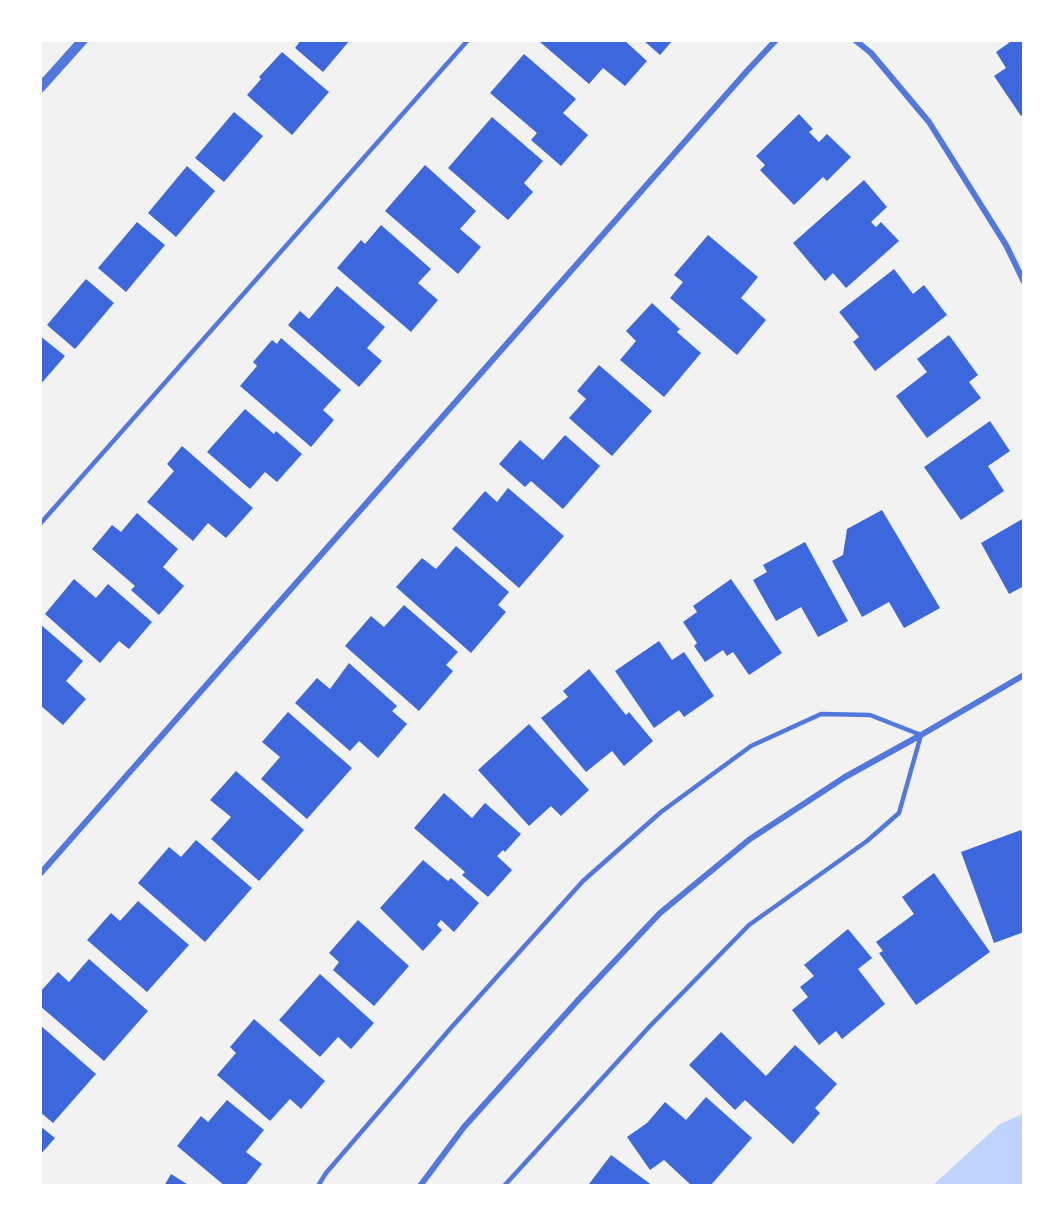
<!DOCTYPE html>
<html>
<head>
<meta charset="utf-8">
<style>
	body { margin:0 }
	#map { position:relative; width:1064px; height:1226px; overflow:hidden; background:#f2f2f2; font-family:Barlow,sans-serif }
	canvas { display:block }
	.frame { position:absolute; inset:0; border:42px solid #fff; pointer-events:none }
</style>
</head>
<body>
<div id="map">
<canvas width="1064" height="1226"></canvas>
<div class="frame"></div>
</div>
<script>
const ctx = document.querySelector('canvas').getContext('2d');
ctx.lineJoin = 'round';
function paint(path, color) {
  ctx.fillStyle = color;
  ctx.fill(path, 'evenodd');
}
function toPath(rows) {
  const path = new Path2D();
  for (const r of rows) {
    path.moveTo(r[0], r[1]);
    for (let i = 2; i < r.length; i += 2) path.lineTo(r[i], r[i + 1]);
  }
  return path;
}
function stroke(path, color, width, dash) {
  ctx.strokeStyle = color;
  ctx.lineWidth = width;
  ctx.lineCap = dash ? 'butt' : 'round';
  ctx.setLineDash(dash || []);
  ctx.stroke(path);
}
const water = toPath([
	[1023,1114,1023,1185,933,1185,1000,1124]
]);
const building = toPath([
	[301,40,350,40,323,72,295,48],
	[542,40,616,40,618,42,619,40,624,40,647,61,625,86,603,68,589,84,540,42],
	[643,40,673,40,660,55],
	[1013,40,1024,40,1024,114,1021,116,994,76,1006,68,996,52],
	[282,52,329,92,292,135,247,95,261,79,259,77],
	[524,54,576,99,563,113,588,135,561,166,531,140,537,133,490,93],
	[234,112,263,136,224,182,195,158],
	[799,114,813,129,809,132,819,142,827,134,851,157,827,181,823,177,794,205,760,170,765,165,756,156],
	[492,117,543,161,524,183,533,192,508,220,448,168],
	[425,165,476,211,460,229,481,247,458,274,385,211],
	[187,166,215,191,176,237,148,213],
	[864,180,887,207,871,222,876,227,881,222,899,241,846,288,833,273,825,281,793,243],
	[137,222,165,245,126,292,98,268],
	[381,225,431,269,418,283,438,300,411,332,337,268,361,240,365,244],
	[708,235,758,277,741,298,766,320,737,355,670,298,683,282,674,275],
	[894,269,913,294,924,285,947,315,875,371,853,342,859,337,839,312],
	[86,279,114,303,75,349,47,325],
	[337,286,385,327,367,348,382,361,359,387,288,325,300,311,309,319],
	[652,303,680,329,677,332,701,353,664,397,620,360,636,341,626,331],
	[949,335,978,375,969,382,981,398,927,438,896,396,927,372,917,359],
	[40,336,65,356,40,385],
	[281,338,341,390,323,410,334,420,311,447,240,386,257,366,253,362,272,340,277,344],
	[599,365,652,411,612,456,569,418,586,399,577,391],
	[245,409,274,434,276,431,302,454,277,482,265,472,250,489,207,452],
	[990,421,1010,451,988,466,1004,491,961,520,924,467],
	[565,435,600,466,563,509,531,481,525,487,499,464,520,440,543,460],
	[182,446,253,508,226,538,208,523,193,541,147,502,174,471,167,464],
	[508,488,564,536,519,588,452,529,485,491,497,502],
	[882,510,940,608,904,628,889,602,862,617,832,561,843,555,847,529],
	[137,513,178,549,163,567,184,586,159,615,131,590,135,586,92,549,112,525,121,532],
	[1024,518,1024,586,1009,594,981,543],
	[805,542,848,621,818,637,801,607,776,621,753,580,767,572,763,565],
	[456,546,509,592,498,605,506,612,471,653,396,587,422,558,436,569],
	[74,579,96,598,108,584,152,622,129,649,119,641,100,663,45,614],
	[731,579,782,653,749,675,733,652,727,656,723,650,705,662,694,646,697,643,683,622,697,612,693,606],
	[404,605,458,652,446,665,453,671,419,711,345,646,371,616,384,627],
	[40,624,83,661,66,681,86,699,63,725,40,705],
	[659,641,672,660,684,652,714,696,684,717,679,710,654,728,615,671],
	[349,663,397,706,392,711,407,724,378,758,359,741,350,751,295,703,317,678,330,689],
	[589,669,626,715,629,712,653,741,624,766,612,751,586,772,541,718,568,697,563,691],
	[288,712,352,768,307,819,261,779,280,757,262,742],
	[529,724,589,790,561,816,551,806,529,826,478,770],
	[236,771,304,830,259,881,211,839,231,817,210,800],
	[444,793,472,818,485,803,521,834,505,852,503,850,497,856,512,870,488,897,462,875,465,872,414,828],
	[1021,830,1024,836,1024,932,994,943,961,852],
	[196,840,252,888,205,942,138,883,169,847,181,857],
	[423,860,448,881,451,878,479,903,454,932,441,920,437,925,442,930,423,951,380,908],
	[934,873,990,952,916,1005,879,953,883,951,876,942,914,914,902,897],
	[138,901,189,945,147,992,87,940,111,913,120,921],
	[358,920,409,966,374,1006,333,970,339,962,329,953],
	[848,929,872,958,858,969,885,1004,842,1039,836,1031,819,1045,792,1010,808,997,800,987,814,976,804,965],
	[89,959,148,1011,104,1061,40,1006,40,992,58,972,69,982],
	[320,974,374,1023,351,1049,338,1037,320,1057,279,1020],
	[254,1019,325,1081,301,1109,290,1099,270,1121,217,1075,236,1053,230,1047],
	[40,1025,96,1074,53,1123,40,1112],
	[721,1032,766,1076,795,1045,837,1084,815,1108,820,1113,793,1144,745,1100,735,1110,689,1065],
	[706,1097,752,1138,710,1186,692,1186,664,1160,650,1170,627,1137,647,1123,665,1102,686,1120],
	[227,1100,264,1130,246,1152,262,1164,245,1186,225,1186,177,1146,201,1116,208,1122],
	[40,1126,55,1138,40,1155],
	[611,1155,653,1186,592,1186,589,1184],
	[171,1174,190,1186,164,1186]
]);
const service = toPath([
	[40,524,468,40],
	[318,1186,326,1173,450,1029,583,881,661,812,751,746,821,714,870,715,921,735,899,813,867,841,749,925,650,1026,504,1186]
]);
const minor = toPath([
	[855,40,871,53,929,122,1006,245,1024,282],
	[40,874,747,71,776,40],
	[420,1186,464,1127,580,998,660,913,750,839,845,777,921,735,1024,675]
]);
const tertiary = toPath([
	[40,88,83,40]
]);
paint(water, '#bfd3fe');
paint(building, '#3d67dc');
stroke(service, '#5277de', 4.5);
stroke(minor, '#5277de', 6);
stroke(tertiary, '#5277de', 10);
</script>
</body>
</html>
